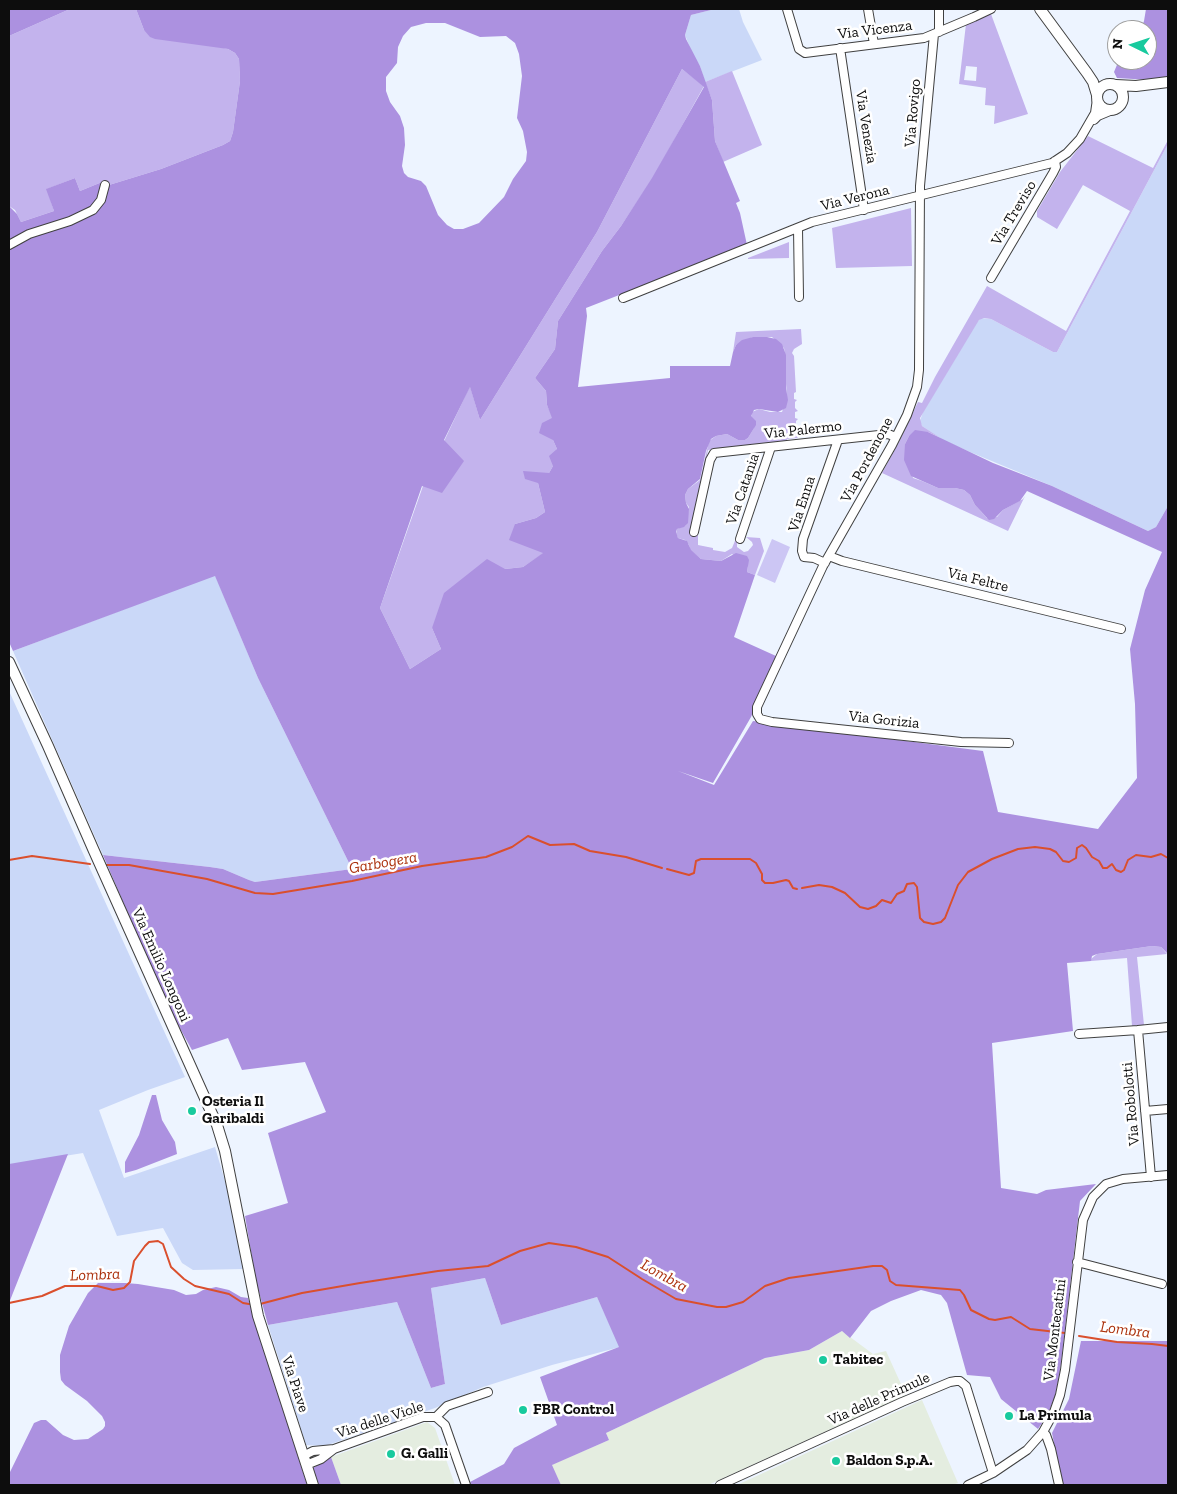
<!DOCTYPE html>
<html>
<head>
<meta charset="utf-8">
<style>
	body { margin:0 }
	#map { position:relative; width:1177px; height:1494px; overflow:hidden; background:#edf4ff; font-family:"Zilla Slab",serif }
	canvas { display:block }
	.frame { position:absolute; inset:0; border:10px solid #0d0d0d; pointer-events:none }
	.north { position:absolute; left:1107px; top:20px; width:50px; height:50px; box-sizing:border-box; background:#fff; border:1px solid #9e9e9e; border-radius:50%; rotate:274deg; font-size:14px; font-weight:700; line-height:20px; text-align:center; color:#0d0d0d }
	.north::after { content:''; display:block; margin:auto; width:18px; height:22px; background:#18ca9e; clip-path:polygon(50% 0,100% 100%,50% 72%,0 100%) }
</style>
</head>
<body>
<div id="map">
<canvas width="1177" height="1494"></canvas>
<div class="frame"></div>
<div class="north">N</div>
</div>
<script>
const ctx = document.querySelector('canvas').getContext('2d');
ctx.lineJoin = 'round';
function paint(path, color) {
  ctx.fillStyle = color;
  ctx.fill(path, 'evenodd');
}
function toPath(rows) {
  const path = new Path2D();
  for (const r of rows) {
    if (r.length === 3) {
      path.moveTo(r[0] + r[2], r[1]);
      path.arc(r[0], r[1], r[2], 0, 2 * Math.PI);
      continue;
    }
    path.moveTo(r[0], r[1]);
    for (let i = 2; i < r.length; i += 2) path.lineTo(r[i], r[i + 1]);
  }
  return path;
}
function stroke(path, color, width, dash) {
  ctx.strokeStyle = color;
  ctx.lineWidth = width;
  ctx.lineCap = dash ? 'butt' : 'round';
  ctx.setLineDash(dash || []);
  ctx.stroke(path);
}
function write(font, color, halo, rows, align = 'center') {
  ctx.font = font + ' "Zilla Slab",serif';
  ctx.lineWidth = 5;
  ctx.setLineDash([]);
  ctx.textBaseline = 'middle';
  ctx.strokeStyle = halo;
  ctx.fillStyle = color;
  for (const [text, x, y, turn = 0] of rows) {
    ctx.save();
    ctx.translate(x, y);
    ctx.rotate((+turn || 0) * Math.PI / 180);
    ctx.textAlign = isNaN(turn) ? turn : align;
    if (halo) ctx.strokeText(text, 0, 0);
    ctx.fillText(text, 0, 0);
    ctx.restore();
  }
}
const industrial = toPath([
	[842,1331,873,1354,886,1351,906,1395,708,1485,561,1485,551,1465,609,1440,606,1433,765,1358,809,1350],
	[922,1400,958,1483,952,1485,737,1485],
	[427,1422,435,1428,455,1485,341,1485,331,1457]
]);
const farmland = toPath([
	[715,9,739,9,743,22,762,60,705,82,700,66,693,55,685,35,691,15],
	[1168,144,1168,506,1156,527,1148,531,1052,486,970,452,943,440,922,426,920,421,923,412,977,322,981,318,991,319,1053,352,1057,352],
	[215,575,258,678,352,869,255,882,249,880,223,869,210,867,103,855,13,651],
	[9,691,185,1077,148,1090,99,1110,124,1178,215,1147,227,1188,243,1269,193,1270,182,1263,163,1228,117,1236,83,1153,9,1165],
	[485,1278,501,1325,597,1297,620,1347,552,1365,483,1387,435,1408,325,1446,306,1445,268,1325,397,1302,431,1388,445,1384,431,1288]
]);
const green = toPath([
	[70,9,136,9,144,30,228,49,235,53,239,59,240,81,233,132,230,141,223,145,161,169,109,185,102,182,80,191,75,178,47,189,54,211,21,222,15,210,9,206,9,36],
	[991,14,1028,114,994,124,995,106,985,105,986,88,959,84,966,24],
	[966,66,977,67,976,81,964,80],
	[682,69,704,86,653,178,621,226,602,251,558,321,555,349,535,378,546,391,547,405,553,418,553,440,557,449,553,466,549,473,538,483,545,512,536,518,515,524,544,553,523,567,505,569,432,628,441,649,410,669,380,608,423,486,470,386,480,420,597,232],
	[732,71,762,145,723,162,715,141,712,100,705,82],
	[1088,136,1153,168,1168,140,1168,144,1057,352,1053,352,991,319,984,318,979,320,920,418,922,426,939,437,928,432,909,436,905,444,913,478,922,481,938,488,955,488,964,490,970,495,975,505,987,518,997,517,1003,510,1023,499,1025,496,1008,531,882,473,899,442,918,402,922,403,935,377,987,286,1066,331,1130,211,1083,185,1057,229,1037,217,1037,211,1060,172],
	[911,208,912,266,836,268,832,228],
	[789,242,789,258,748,259,748,258],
	[801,329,802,344,794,349,792,353,794,356,796,392,794,393,794,399,797,400,795,402,795,408,798,411,795,412,795,418,798,419,796,421,796,427,798,428,799,436,797,438,787,439,787,442,708,450,692,530,696,535,698,533,698,545,713,548,713,550,725,552,732,548,737,536,737,547,744,552,748,551,753,545,752,542,746,537,760,538,764,551,755,575,747,572,748,566,732,554,721,561,701,559,690,550,689,545,685,540,678,538,676,534,677,529,686,525,689,507,686,503,685,495,688,489,700,480,709,441,716,436,727,434,738,440,745,440,748,438,754,428,751,417,752,412,759,409,770,412,782,412,787,397,786,384,786,360,784,348,772,337,753,337,736,345,733,352,736,332],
	[1152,946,1161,947,1167,954,1137,957,1144,1025,1132,1026,1127,958,1091,961,1091,959,1097,954]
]);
const forest = toPath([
	[9,9,70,9,9,36],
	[136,9,715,9,691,15,685,35,686,39,700,66,712,100,715,141,740,201,736,203,740,213,747,245,586,308,587,316,578,387,670,378,670,366,730,366,733,352,736,345,742,340,753,337,767,337,776,339,782,344,786,355,786,388,788,400,786,408,778,412,759,409,754,410,751,416,756,421,756,425,748,438,745,440,738,440,727,434,716,436,711,439,706,451,700,479,688,489,685,495,686,503,689,509,688,523,684,527,677,529,676,532,678,538,687,541,691,550,701,559,721,561,736,553,747,556,749,560,747,572,755,575,734,637,776,656,751,717,713,783,678,771,714,785,753,721,983,751,998,812,1098,829,1137,778,1135,704,1130,649,1145,590,1162,552,1027,491,1020,501,1003,510,994,519,989,520,975,505,970,495,964,490,955,488,938,488,911,476,904,460,905,444,909,436,915,430,928,432,993,463,1052,486,1148,531,1156,527,1168,506,1168,954,1161,947,1152,946,1097,954,1092,956,1091,961,1067,963,1073,1031,992,1043,1001,1188,1037,1194,1046,1190,1096,1184,1080,1201,1060,1372,1055,1396,1048,1414,1038,1429,1001,1399,990,1377,967,1375,947,1303,941,1295,921,1290,891,1301,871,1311,850,1338,842,1331,809,1350,765,1358,606,1433,609,1440,552,1465,561,1485,471,1485,470,1482,504,1464,514,1448,557,1425,540,1377,619,1347,597,1297,501,1325,485,1278,431,1288,445,1384,431,1388,397,1302,268,1325,256,1281,245,1216,288,1203,268,1133,326,1112,305,1062,242,1070,228,1038,192,1050,167,1005,103,855,210,867,223,869,249,880,255,882,352,869,258,678,215,576,13,651,9,642,9,206,17,214,21,222,54,211,46,189,75,178,80,191,102,182,109,185,161,169,223,145,230,141,233,132,240,81,239,59,235,53,228,49,155,39,150,37,144,30],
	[426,23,445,23,480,37,506,36,515,43,519,54,522,76,517,118,523,131,527,152,526,161,513,179,504,197,479,223,463,229,454,229,447,225,438,215,426,186,421,181,408,177,404,173,402,166,405,145,404,128,400,116,390,102,386,91,386,77,397,63,398,47,403,36,411,27],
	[682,69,704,87,652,178,621,226,602,251,558,321,555,349,535,378,546,391,547,405,552,418,542,423,539,433,553,440,557,449,549,456,553,466,549,473,523,471,525,479,538,483,545,512,536,518,515,524,509,540,543,553,523,567,505,569,487,559,444,593,432,628,441,649,410,669,380,608,422,486,442,493,464,461,444,440,470,387,480,420,597,232],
	[1146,9,1168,9,1168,78,1150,80,1117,78,1114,72,1119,60,1147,60,1147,30,1141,30,1144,21],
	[152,1095,156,1095,162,1120,175,1142,177,1154,136,1170,125,1173,125,1162,139,1135],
	[68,1154,9,1303,9,1164],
	[98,1283,125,1283,138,1284,174,1290,186,1295,196,1294,203,1290,216,1287,229,1290,241,1297,248,1298,307,1485,9,1485,10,1472,34,1423,41,1420,46,1420,63,1435,74,1440,88,1439,103,1429,105,1426,105,1422,102,1416,87,1401,65,1385,61,1380,60,1372,60,1355,69,1326,88,1293],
	[1081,1341,1168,1341,1168,1485,1062,1485,1052,1433,1069,1399],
	[331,1457,341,1485,319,1485,313,1468]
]);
const pitch = toPath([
	[772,539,790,547,775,583,757,575]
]);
const stream = toPath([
	[9,860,32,856,90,864],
	[103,865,129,865,207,879,255,893,273,894,352,881,422,866,486,857,512,847,528,836,550,845,574,844,590,851,626,857,662,868],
	[667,869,689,875,694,873,696,861,701,859,750,859,756,863,762,874,762,880,765,883,773,883,786,880,789,881,793,888,797,889],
	[802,888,819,885,832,887,845,893,860,907,868,909,876,906,882,900,891,903,897,894,904,891,907,884,914,883,917,887,920,918,924,922,933,924,941,922,945,918,958,885,968,872,992,859,1018,849,1035,847,1050,849,1056,852,1063,861,1069,862,1076,858,1077,848,1082,845,1086,848,1092,857,1099,861,1103,868,1107,868,1112,864,1116,870,1121,872,1124,870,1128,860,1136,855,1151,857,1161,854,1168,858],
	[9,1303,42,1296,65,1286,97,1286,113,1290,124,1288,130,1282,134,1261,145,1246,149,1242,158,1241,163,1244,171,1267,184,1279,195,1286,229,1294,243,1303,249,1304],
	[260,1304,302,1293,360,1283,438,1271,488,1266,520,1251,549,1243,576,1247,608,1257,642,1279,676,1299,717,1307,726,1307,743,1302,765,1286,789,1278,873,1266,882,1266,887,1270,890,1281,896,1285,960,1290,964,1295,971,1310,989,1319,995,1320,1011,1317,1030,1329,1065,1333],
	[1079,1336,1117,1342,1152,1344,1168,1346]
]);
const minor = toPath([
	[787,9,799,49,805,53,924,38,974,17,991,9],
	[868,9,874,44],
	[939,32,939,9],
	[934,34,920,186,919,370,917,387,907,415,892,445,823,566,757,707,757,714,760,719,772,722,961,742,1009,743],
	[840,48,864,210],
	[1094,120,1098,116,1110,111],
	[798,228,799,297],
	[9,245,29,234,70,221,93,210,101,200,105,185],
	[991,278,1053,173,1056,167,1055,161],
	[623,298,812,222,1052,163,1067,153,1080,139,1095,113,1097,99],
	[694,532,710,460,714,453,888,434,896,437],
	[740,539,771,447],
	[829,556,842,561,1121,629],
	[825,563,814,558,804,557,802,551,803,539,838,440],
	[1079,1034,1138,1030],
	[1145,1111,1168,1109],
	[1151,1177,1138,1030,1168,1027],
	[1077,1262,1162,1284],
	[436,1417,447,1406,488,1392],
	[1043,1432,1046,1435,1051,1449,1059,1485],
	[303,1456,313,1451,334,1449],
	[306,1465,321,1459,334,1449,423,1417,436,1417,445,1425,466,1485],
	[720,1485,902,1402,950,1382,956,1381,960,1381,966,1386,993,1473],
	[968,1485,993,1473,1027,1450,1043,1432,1054,1412,1060,1395,1065,1370,1083,1220,1093,1197,1106,1184,1123,1179,1168,1175]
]);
const tertiary = toPath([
	[1040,9,1087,73,1093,82,1097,95],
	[1110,97,13],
	[1116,85,1136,86,1168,82],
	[9,662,48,746,94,851,217,1125,225,1151,258,1316,313,1485]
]);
const markers = [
	[192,1111,5,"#18ca9e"],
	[823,1360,5,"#18ca9e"],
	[523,1410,5,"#18ca9e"],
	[1009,1416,5,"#18ca9e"],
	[391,1454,5,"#18ca9e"],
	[836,1461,5,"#18ca9e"]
];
const streetNames = [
	["Via Vicenza",875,30,-7],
	["Via Rovigo",913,113,-85],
	["Via Venezia",866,127,81],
	["Via Verona",855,198,-14],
	["Via Treviso",1014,213,-59],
	["Via Palermo",803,430,-6],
	["Via Pordenone",867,460,-62],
	["Via Catania",743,489,-71],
	["Via Enna",802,504,-72],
	["Via Feltre",978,580,14],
	["Via Gorizia",884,720,6],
	["Via Emilio Longoni",161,965,66],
	["Via Robolotti",1131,1104,-95],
	["Via Montecatini",1055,1330,-83],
	["Via Piave",295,1384,72],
	["Via delle Primule",879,1399,-24],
	["Via delle Viole",380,1420,-18]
];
const poiNames = [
	["Osteria Il",202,1102],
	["Garibaldi",202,1119],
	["Tabitec",833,1360],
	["FBR Control",533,1410],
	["La Primula",1019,1416],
	["G. Galli",401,1454],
	["Baldon S.p.A.",846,1461]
];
const waterNames = [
	["Garbogera",383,863,-10],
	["Lombra",95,1275,-2],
	["Lombra",664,1276,29],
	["Lombra",1125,1330,7]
];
paint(industrial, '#e4ede0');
paint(farmland, '#cad8f8');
paint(green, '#c3b3ed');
paint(forest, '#ac91e0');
paint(pitch, '#ccc6f4');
stroke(stream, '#da4f2d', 2);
stroke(minor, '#404040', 10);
stroke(tertiary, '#404040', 12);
stroke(minor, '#fff', 8);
stroke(tertiary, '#fff', 10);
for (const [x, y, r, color] of markers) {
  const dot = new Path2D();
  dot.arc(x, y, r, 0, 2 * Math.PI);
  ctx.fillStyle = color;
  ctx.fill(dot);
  stroke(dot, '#fff', 2);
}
write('15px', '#0d0d0d', '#fff', streetNames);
write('bold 15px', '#0d0d0d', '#fff', poiNames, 'left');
write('italic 16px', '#ab300b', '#fff', waterNames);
</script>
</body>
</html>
